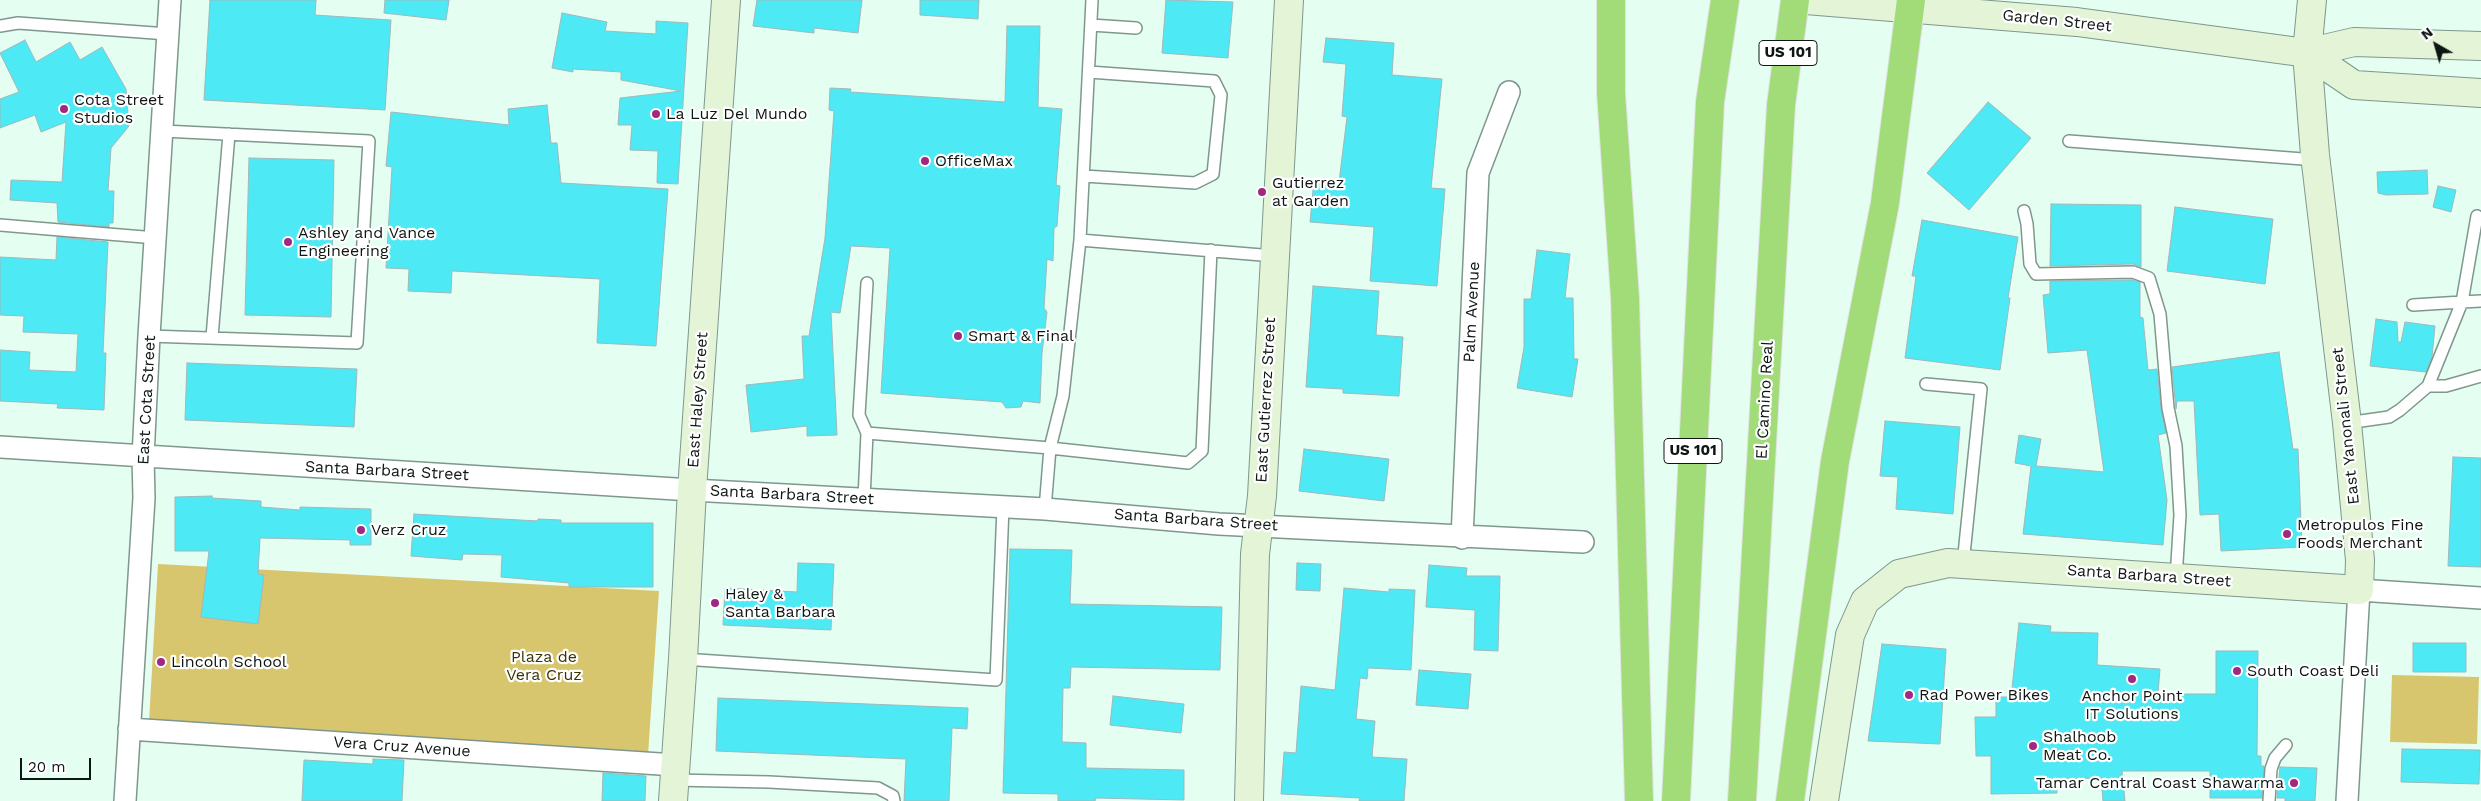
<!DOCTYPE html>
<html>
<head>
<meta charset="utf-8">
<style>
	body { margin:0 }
	#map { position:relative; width:2481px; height:801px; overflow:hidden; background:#e4fef2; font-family:"Work Sans",sans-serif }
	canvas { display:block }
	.north { position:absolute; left:2411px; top:20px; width:50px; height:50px; -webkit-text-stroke:4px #fff; paint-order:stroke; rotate:322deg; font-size:14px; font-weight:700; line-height:20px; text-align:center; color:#0d1612 }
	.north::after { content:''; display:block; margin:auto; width:18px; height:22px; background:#0d1612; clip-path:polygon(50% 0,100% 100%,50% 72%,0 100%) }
	.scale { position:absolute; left:20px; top:758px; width:71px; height:22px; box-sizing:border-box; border:2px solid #0d1612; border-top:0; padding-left:6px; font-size:15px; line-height:18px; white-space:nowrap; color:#0d1612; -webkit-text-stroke:4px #fff; paint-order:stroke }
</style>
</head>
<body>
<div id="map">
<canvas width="2481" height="801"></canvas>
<div class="north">N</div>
<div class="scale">20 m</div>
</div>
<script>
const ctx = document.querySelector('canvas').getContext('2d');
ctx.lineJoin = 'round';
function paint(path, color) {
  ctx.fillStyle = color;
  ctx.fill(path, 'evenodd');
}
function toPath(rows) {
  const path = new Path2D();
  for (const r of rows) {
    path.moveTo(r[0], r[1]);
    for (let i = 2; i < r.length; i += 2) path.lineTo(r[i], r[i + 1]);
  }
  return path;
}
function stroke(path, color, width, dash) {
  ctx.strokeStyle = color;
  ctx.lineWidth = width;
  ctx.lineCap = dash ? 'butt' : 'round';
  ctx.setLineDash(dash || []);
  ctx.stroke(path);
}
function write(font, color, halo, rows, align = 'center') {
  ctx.font = font + ' "Work Sans",sans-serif';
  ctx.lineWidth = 4.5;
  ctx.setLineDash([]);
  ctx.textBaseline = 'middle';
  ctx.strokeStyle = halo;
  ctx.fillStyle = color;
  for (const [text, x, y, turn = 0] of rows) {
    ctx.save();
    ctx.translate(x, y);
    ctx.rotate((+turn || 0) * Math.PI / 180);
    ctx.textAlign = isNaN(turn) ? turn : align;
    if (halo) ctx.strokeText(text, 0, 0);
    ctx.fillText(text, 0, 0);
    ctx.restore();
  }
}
const green = toPath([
	[158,564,659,591,648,755,149,722],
	[2392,675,2479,677,2477,744,2390,742]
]);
const building = toPath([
	[210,0,316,0,315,15,391,20,385,110,204,100,210,0],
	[385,0,449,0,446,20,384,13,385,0],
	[757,0,862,0,858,33,814,28,814,33,753,26,757,0],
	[920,0,979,0,978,19,920,15,920,0],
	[1166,0,1233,2,1228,58,1162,53,1166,0],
	[562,13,607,22,605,31,656,34,656,21,688,23,678,184,657,183,658,151,630,150,632,125,618,125,620,98,681,91,621,80,621,72,573,69,573,72,552,68,562,13],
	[1007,26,1040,26,1038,107,1062,109,1056,185,1060,186,1057,226,1054,228,1053,261,1047,259,1044,308,1047,312,1042,353,1040,403,1023,401,1021,407,1006,408,1002,402,881,393,890,248,851,246,840,313,831,312,837,435,807,436,807,426,751,432,746,385,804,379,802,336,809,336,825,238,834,111,829,110,830,88,851,89,850,92,1005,102,1007,26],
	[1326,38,1394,43,1392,75,1442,79,1431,188,1445,189,1437,286,1370,281,1374,227,1310,222,1314,180,1339,182,1347,117,1342,116,1346,64,1323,62,1326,38],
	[25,40,36,62,70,42,80,60,102,47,126,89,129,126,111,148,108,191,114,191,113,223,109,223,109,227,58,222,57,203,10,200,11,180,62,182,66,122,41,132,35,115,0,128,0,99,19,92,0,53,25,40],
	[1988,102,2031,138,1969,210,1927,173,1988,102],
	[547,105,551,143,557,143,561,183,668,189,656,346,597,343,600,279,452,271,451,293,408,291,409,269,386,268,392,167,386,166,391,112,509,125,508,109,547,105],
	[249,158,334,160,331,317,245,315,249,158],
	[2427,170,2428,194,2386,195,2378,193,2377,172,2427,170],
	[2438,186,2456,190,2451,212,2433,207,2438,186],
	[2051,204,2141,205,2141,267,2133,264,2050,266,2051,204],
	[2175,207,2273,219,2265,284,2167,271,2175,207],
	[1922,220,2018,237,2008,298,2010,298,2000,370,1905,358,1916,276,1912,276,1922,220],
	[57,237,108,242,103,353,106,353,104,410,57,408,58,404,0,401,0,350,30,352,29,370,76,372,78,334,23,332,24,316,0,315,0,257,56,260,57,237],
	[1537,250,1570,254,1565,298,1573,298,1574,359,1578,359,1572,397,1517,388,1524,347,1524,299,1531,299,1537,250],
	[2132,280,2140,282,2140,317,2143,318,2148,370,2157,369,2161,409,2166,433,2158,435,2167,500,2163,545,2023,534,2031,466,2015,463,2019,435,2041,439,2036,466,2104,472,2087,350,2048,353,2043,295,2050,294,2050,281,2132,280],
	[1313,286,1379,291,1376,335,1403,337,1399,396,1343,393,1343,389,1306,387,1313,286],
	[2376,319,2397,322,2398,342,2401,342,2405,322,2435,326,2432,357,2426,372,2370,366,2376,319],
	[2279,352,2293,449,2298,449,2302,547,2221,551,2219,514,2200,515,2194,401,2177,401,2176,409,2172,367,2279,352],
	[187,363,357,369,354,427,185,420,187,363],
	[1885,421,1960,427,1953,514,1896,509,1898,477,1880,476,1885,421],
	[1304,449,1389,459,1384,501,1299,491,1304,449],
	[2453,457,2481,458,2481,567,2448,566,2453,457],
	[212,496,212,498,261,501,261,507,300,510,300,507,371,509,371,545,350,545,350,540,260,538,258,574,264,575,258,624,201,617,209,551,175,551,175,497,212,496],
	[414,514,538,521,538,519,561,520,561,523,653,523,653,587,569,587,569,583,501,577,502,555,463,554,462,560,411,556,414,514],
	[1010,549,1072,550,1070,604,1222,607,1220,670,1071,667,1070,688,1063,688,1062,742,1086,743,1086,768,1184,770,1184,800,1096,798,1095,801,1058,801,1058,794,1003,793,1010,549],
	[798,563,834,564,831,630,723,625,725,588,797,592,798,563],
	[1297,563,1321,564,1320,591,1296,590,1297,563],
	[1429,565,1467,568,1466,576,1500,576,1498,651,1474,650,1475,610,1426,607,1429,565],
	[1344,588,1389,592,1389,589,1415,590,1411,670,1368,668,1367,679,1360,678,1356,719,1375,721,1372,757,1407,759,1404,801,1359,801,1360,798,1281,794,1284,752,1296,753,1301,686,1335,690,1344,588],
	[2019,623,2051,626,2050,632,2098,633,2097,665,2160,669,2158,694,2216,694,2216,651,2258,651,2257,756,2261,756,2261,766,2264,766,2262,798,2210,798,2210,771,2122,771,2125,801,2103,801,2101,778,2056,779,2057,793,1991,794,1991,756,1976,756,1975,717,1996,717,1996,697,2011,697,2019,623],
	[2413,643,2466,643,2466,672,2413,672,2413,643],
	[1882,644,1946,649,1940,744,1868,741,1882,644],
	[1419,670,1471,674,1468,709,1416,705,1419,670],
	[1113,696,1184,704,1181,733,1110,725,1113,696],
	[718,698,968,708,967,729,952,728,949,801,904,801,906,759,716,751,718,698],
	[2402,749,2480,750,2479,784,2401,782,2402,749],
	[373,759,404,760,402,801,302,801,304,760,373,764,373,759],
	[2280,767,2317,768,2315,801,2285,801,2285,798,2277,798,2280,767],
	[603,773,646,776,645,801,602,801,603,773]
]);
const lane = toPath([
	[1092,0,1080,240,1274,256],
	[1091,25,1136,28],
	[0,26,18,23,168,34],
	[2069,141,2316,160],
	[1084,176,1195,183,1213,174,1221,95,1214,81,1089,72],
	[2024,211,2027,224,2030,264,2036,274,2133,272,2149,278,2160,314,2168,408,2176,446,2180,515,2176,578],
	[0,225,156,238],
	[1080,240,1063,396,1050,448,1188,463,1202,451,1211,250],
	[2413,305,2462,302,2477,216],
	[149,336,357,343,369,141,163,131],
	[212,337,229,134],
	[1926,384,1981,389,1963,564],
	[2428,386,2446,386,2481,376],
	[2347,423,2389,417,2400,410,2428,386,2462,302,2481,301],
	[867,433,1050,448,1045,509],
	[864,499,867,433,859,415,867,283],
	[683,659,996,680,1003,507],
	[674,780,769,782,878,788,893,796,894,801],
	[2269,801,2271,769,2275,758,2286,745]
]);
const street = toPath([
	[0,447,692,490,1045,509,1219,524,1583,542],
	[1462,538,1478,173,1509,92],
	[129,729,675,765],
	[125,801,144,498,143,457,149,336,170,0],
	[2347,801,2359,590,2481,598]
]);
const secondary = toPath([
	[1806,0,2077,22,2307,53,2354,42,2481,46],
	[2307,53,2354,85,2481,93],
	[673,801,683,659,692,490,726,0],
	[1249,801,1255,554,1262,496,1289,0],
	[1824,801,1850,635,1865,601,1899,574,1948,563,2359,590,2360,560,2347,423,2315,155,2307,53,2312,0]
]);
const highway = toPath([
	[1611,0,1611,93,1625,298,1639,801],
	[1676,801,1710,102,1725,0],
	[1742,801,1781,105,1795,0],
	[1790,801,1835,461,1885,203,1911,0]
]);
const markers = [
	[64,109,5,"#9e2882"],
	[656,114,5,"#9e2882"],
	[925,161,5,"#9e2882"],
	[1262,192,5,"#9e2882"],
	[288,242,5,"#9e2882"],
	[958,336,5,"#9e2882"],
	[361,530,5,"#9e2882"],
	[2287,534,5,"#9e2882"],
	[715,603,5,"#9e2882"],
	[161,662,5,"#9e2882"],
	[2237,671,5,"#9e2882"],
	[2132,679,5,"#9e2882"],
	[1909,695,5,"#9e2882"],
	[2033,746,5,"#9e2882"],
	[2294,783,5,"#9e2882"]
];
const shields = [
	[1788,53,58],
	[1693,451,58]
];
const shieldNames = [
	["US 101",1788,53],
	["US 101",1693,451]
];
const streetNames = [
	["Garden Street",2057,21,6],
	["Palm Avenue",1472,312,-87],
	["East Cota Street",147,400,-87],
	["East Haley Street",698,400,-86],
	["East Gutierrez Street",1266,400,-87],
	["El Camino Real",1765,400,-87],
	["East Yanonali Street",2346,426,-96],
	["Santa Barbara Street",387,471,3],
	["Santa Barbara Street",792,495,3],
	["Santa Barbara Street",1196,520,4],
	["Santa Barbara Street",2149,576,4],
	["Vera Cruz Avenue",402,747,4]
];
const poiNames = [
	["Cota Street",74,100],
	["Studios",74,118],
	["La Luz Del Mundo",666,114],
	["OfficeMax",935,161],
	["Gutierrez",1272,183],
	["at Garden",1272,201],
	["Ashley and Vance",298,233],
	["Engineering",298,251],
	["Smart & Final",968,336],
	["Metropulos Fine",2297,525],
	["Foods Merchant",2297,543],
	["Verz Cruz",371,530],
	["Haley &",725,594],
	["Santa Barbara",725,612],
	["Lincoln School",171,662],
	["South Coast Deli",2247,671],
	["Rad Power Bikes",1919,695],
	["Anchor Point",2132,696,"center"],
	["IT Solutions",2132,714,"center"],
	["Shalhoob",2043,737],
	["Meat Co.",2043,755],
	["Tamar Central Coast Shawarma",2284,783,"right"]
];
const parkNames = [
	["Plaza de",544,657],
	["Vera Cruz",544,675]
];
paint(green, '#d7c66e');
paint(building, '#4de9f4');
stroke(building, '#9db9bb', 1);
stroke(lane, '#7f978d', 14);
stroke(street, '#7f978d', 24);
stroke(secondary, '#7f978d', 30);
stroke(highway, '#e2e3e3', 30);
stroke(lane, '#fff', 11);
stroke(street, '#fff', 21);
stroke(secondary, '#e3f4d7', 28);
stroke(highway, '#a2dc79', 28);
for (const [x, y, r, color] of markers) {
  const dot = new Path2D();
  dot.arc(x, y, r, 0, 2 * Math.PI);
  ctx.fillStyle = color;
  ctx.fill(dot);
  stroke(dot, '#fff', 2);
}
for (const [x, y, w] of shields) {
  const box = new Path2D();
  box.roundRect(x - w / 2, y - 12.5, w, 25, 4);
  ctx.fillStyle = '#fff';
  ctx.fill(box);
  stroke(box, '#0d1612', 1);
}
write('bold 15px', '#0d1612', null, shieldNames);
write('16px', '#0d1612', '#fff', streetNames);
write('16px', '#0d1612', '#fff', poiNames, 'left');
write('16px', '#3c3405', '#fff', parkNames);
</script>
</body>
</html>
